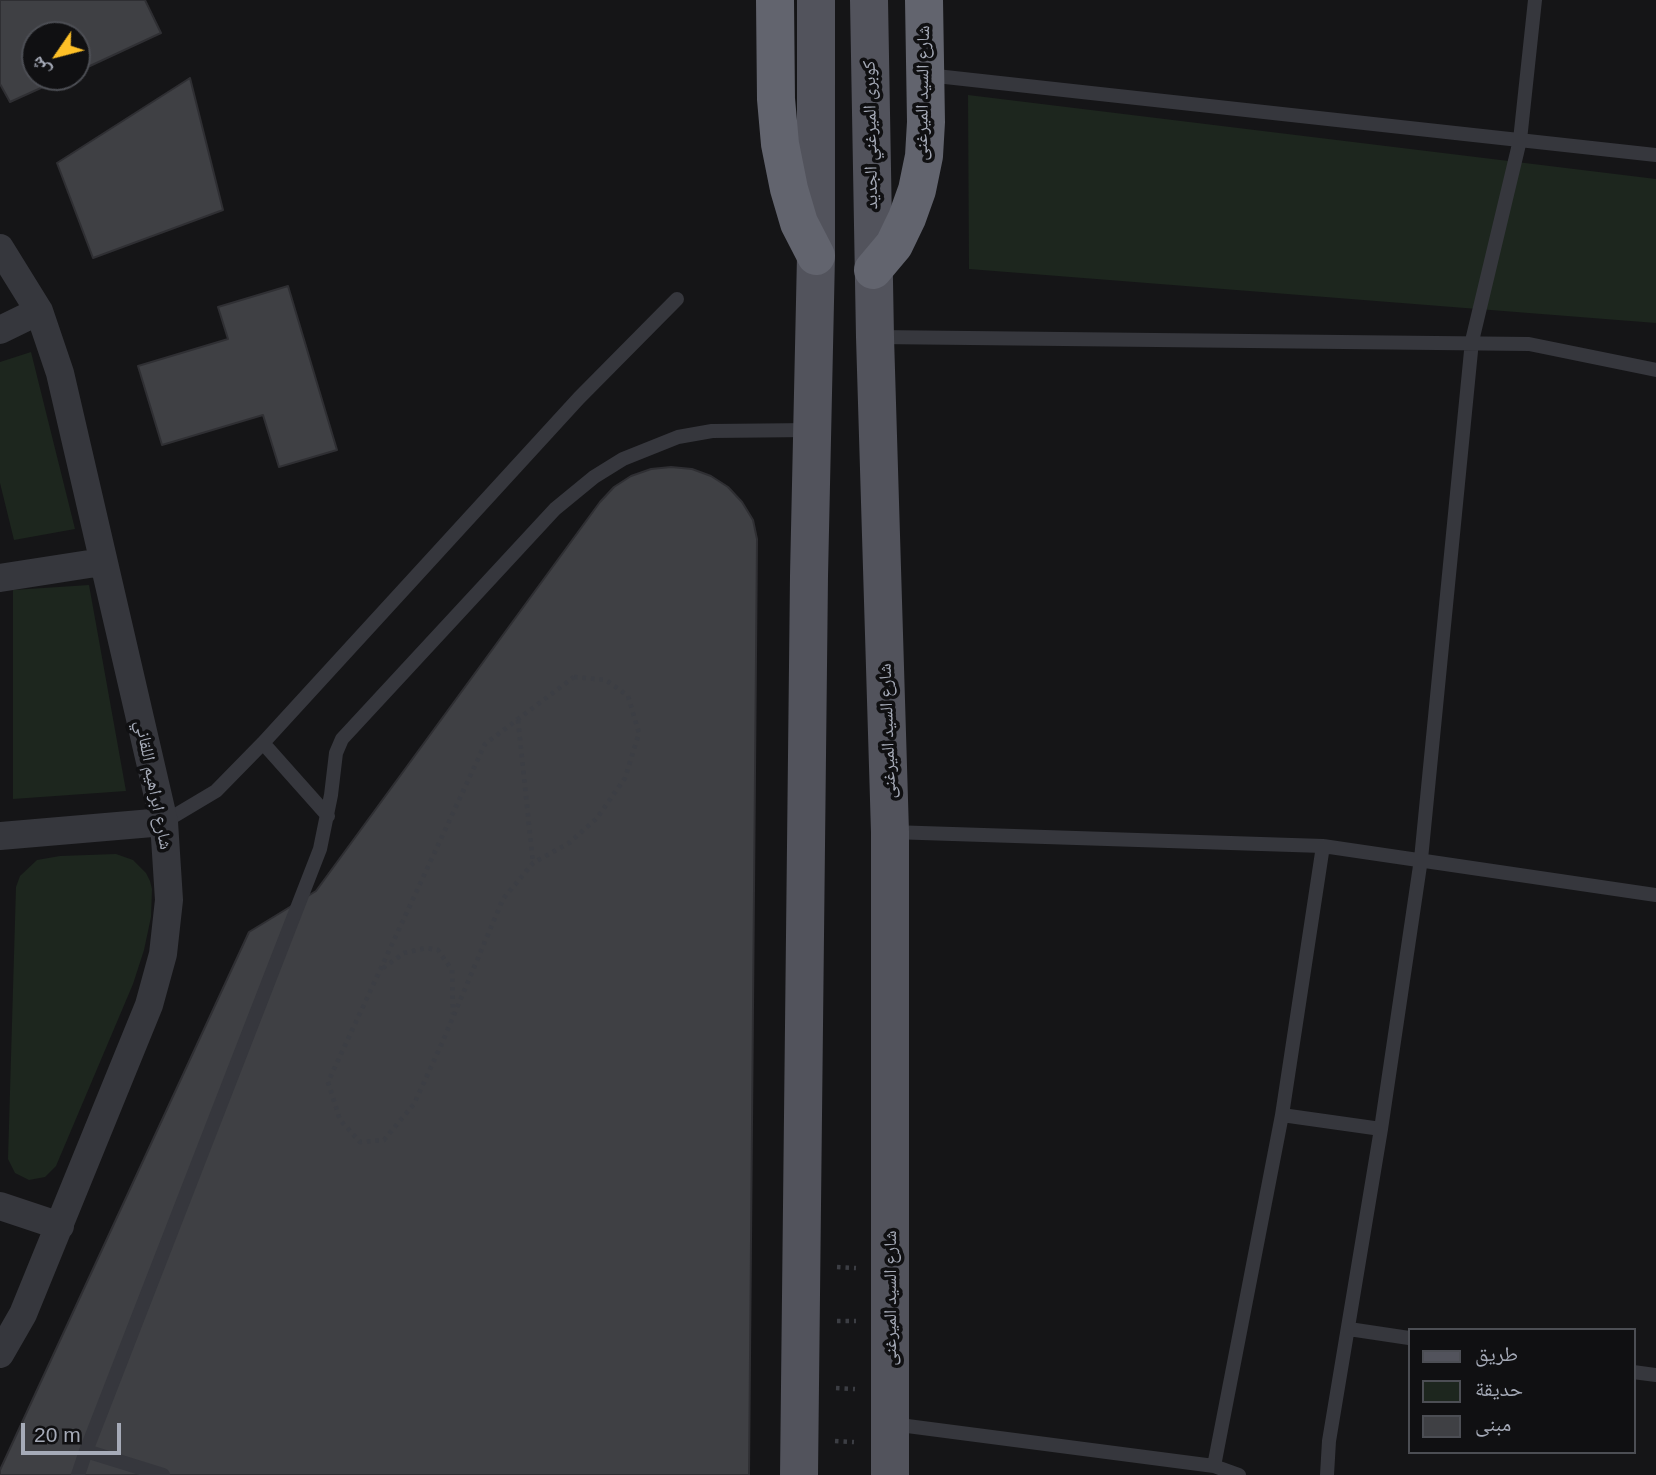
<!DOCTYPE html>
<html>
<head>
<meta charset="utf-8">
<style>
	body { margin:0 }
	#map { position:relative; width:1656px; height:1475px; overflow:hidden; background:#151517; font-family:Helvetica,"Noto Naskh Arabic",sans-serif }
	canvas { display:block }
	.legend { position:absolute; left:1408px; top:1328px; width:228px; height:126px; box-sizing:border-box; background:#101012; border:2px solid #4c4e54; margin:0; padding:9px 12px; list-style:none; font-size:21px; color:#a6abb8 }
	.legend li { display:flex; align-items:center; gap:14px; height:35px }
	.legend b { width:35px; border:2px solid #4c4e54 }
	.north { position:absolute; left:21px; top:21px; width:70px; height:70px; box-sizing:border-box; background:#101012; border:2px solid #4c4e54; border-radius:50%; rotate:235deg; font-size:19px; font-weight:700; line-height:28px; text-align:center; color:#a6abb8 }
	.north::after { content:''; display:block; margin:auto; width:24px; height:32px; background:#fec027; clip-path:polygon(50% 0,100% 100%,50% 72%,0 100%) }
	.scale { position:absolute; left:21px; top:1423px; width:100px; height:32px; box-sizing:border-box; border:4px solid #a6abb8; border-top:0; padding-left:9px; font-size:21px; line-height:24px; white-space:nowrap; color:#a6abb8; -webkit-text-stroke:5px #101012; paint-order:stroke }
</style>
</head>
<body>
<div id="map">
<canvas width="1656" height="1475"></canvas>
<ul class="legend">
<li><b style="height:9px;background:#52535c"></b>طريق</li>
<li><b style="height:19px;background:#1d261e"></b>حديقة</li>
<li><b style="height:19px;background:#3f4044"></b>مبنى</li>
</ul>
<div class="north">ش</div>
<div class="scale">20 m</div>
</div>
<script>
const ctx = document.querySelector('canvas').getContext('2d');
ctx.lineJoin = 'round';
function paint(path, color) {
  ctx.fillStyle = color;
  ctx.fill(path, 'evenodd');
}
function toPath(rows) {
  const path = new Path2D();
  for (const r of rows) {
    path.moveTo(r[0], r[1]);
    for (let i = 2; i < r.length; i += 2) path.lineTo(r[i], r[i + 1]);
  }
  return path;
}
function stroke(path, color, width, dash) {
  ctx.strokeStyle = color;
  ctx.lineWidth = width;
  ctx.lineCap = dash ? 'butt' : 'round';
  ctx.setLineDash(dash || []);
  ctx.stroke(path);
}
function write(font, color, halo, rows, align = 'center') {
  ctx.font = font + ' Helvetica,"Noto Naskh Arabic",sans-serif';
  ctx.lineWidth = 7;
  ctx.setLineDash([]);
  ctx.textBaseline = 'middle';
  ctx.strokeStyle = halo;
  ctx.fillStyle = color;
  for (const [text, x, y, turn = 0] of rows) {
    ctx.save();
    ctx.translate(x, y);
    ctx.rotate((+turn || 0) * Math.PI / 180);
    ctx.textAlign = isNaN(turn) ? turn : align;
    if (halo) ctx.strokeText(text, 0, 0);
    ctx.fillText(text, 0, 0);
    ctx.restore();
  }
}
const green = toPath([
	[968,95,1656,179,1656,323,969,269],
	[31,352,75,529,14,540,0,483,0,362],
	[89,585,126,791,13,799,13,590],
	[116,854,133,860,146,873,150,881,152,889,151,917,144,950,133,984,56,1166,45,1177,29,1180,15,1173,8,1159,16,887,20,876,37,860,60,856]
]);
const building = toPath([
	[0,0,145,0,161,33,77,72,77,35,35,35,35,77,65,77,10,102,0,84,0,0],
	[190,78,223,210,93,258,57,163,190,78],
	[288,286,337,450,279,467,263,415,162,445,138,366,228,339,218,307,288,286],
	[671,467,692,469,711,476,728,487,742,502,753,520,757,539,749,1475,0,1475,0,1470,249,932,316,891,600,502,614,487,631,476,651,469,671,467]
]);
const path = toPath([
	[574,677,606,680,628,696,639,733,625,778,597,818,569,843,533,863,503,899,442,1043,414,1104,384,1140,360,1142,340,1120,328,1082,485,744,574,677],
	[518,720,533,863],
	[383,968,404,953,426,948,438,950,452,970,453,1014],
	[837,1267,856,1268],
	[837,1321,856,1321],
	[836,1388,855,1389],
	[835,1441,854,1442]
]);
const lane = toPath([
	[927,75,1656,155],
	[876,337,1529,344,1656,370],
	[263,743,328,816],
	[164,822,216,791,263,743,579,398,677,299],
	[891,832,1323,846,1656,895],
	[1282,1115,1381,1129],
	[1349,1329,1409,1338],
	[1633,1372,1656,1375],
	[892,1424,1214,1466,1239,1475],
	[86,1451,320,849,331,795,336,753,342,739,555,509,594,477,623,459,678,437,712,431,811,430],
	[1214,1466,1282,1115,1323,846],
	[78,1475,86,1451,163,1475],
	[1327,1475,1329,1441,1381,1129,1421,859,1472,341,1520,140,1535,0]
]);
const street = toPath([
	[0,248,39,311,60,373,164,822,169,900,163,954,149,1005,23,1314,0,1354],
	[0,330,39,311],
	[0,578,102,562],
	[0,836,164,822],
	[0,1206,60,1226]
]);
const primary = toPath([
	[869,0,875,337,890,832,890,1475],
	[799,1475,809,576,816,256,816,0]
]);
const highway = toPath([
	[775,0,776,99,780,144,789,189,799,223,816,256],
	[873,270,894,245,907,218,917,190,924,156,926,122,924,0]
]);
const streetNames = [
	["شارع السيد الميرغنى",923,93,-89],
	["كوبرى الميرغني الجديد",871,135,-91],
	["شارع السيد الميرغنى",888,731,-92],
	["شارع ابراهيم اللقاني",153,785,79],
	["شارع السيد الميرغنى",891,1298,-90]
];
paint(green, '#1d261e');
paint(building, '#3f4044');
stroke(building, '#2f2f33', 2);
stroke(path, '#3c3e44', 4.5, [3.5, 5]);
stroke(lane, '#36373d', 14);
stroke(street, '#36373d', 28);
stroke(primary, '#52535c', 38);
stroke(highway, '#62646e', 38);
write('18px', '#a6abb8', '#101012', streetNames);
</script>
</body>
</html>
